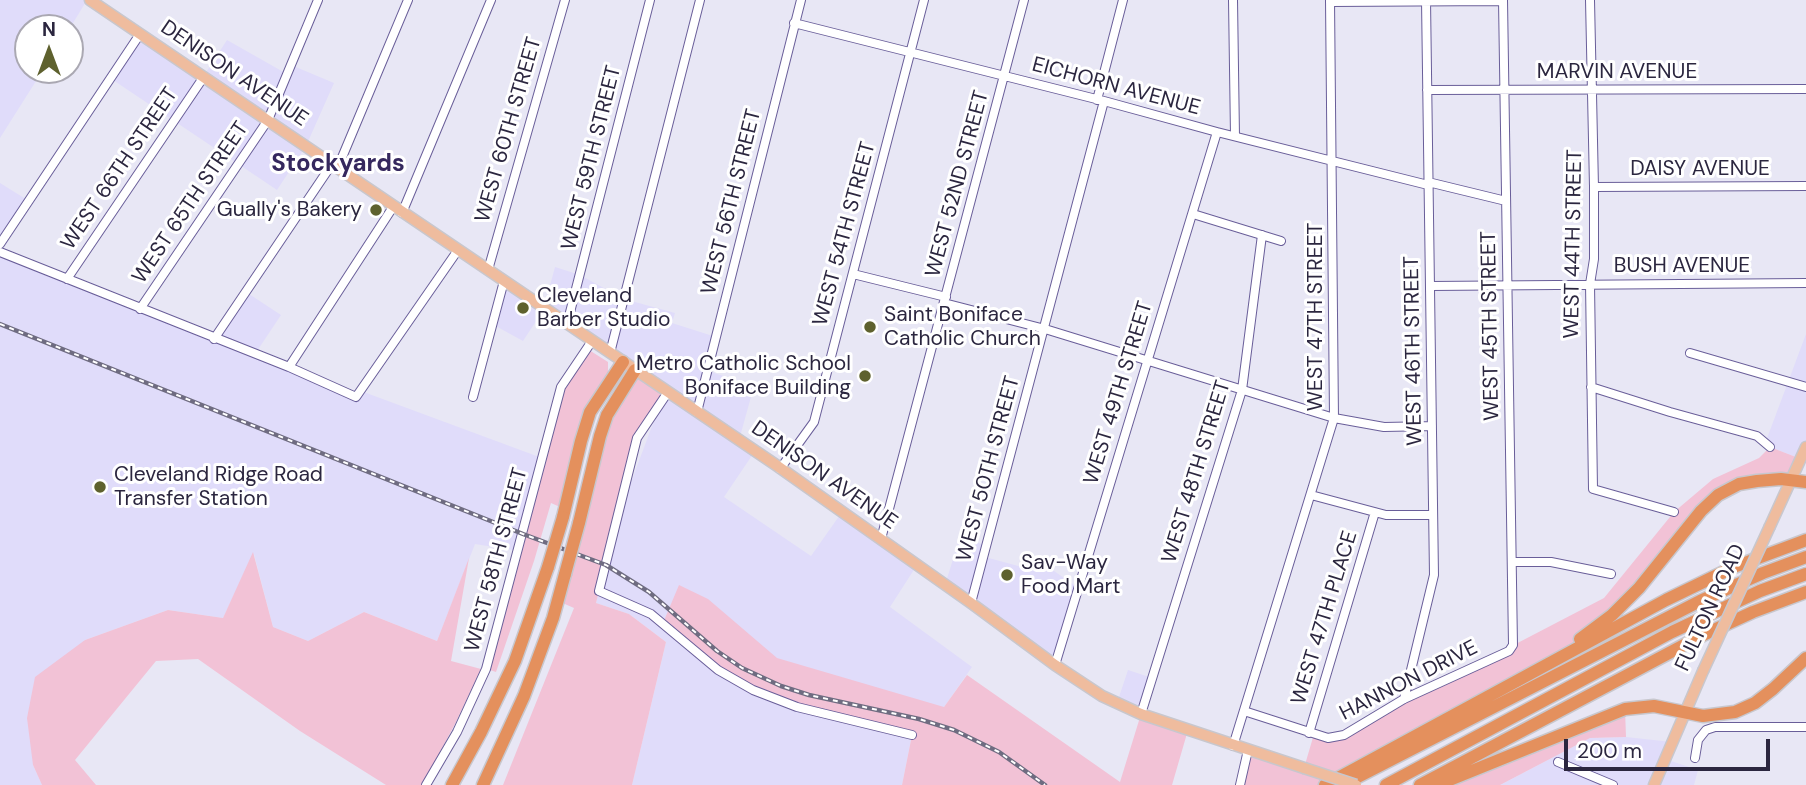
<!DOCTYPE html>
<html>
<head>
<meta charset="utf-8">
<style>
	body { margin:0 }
	#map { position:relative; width:1806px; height:785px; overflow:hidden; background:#e8e7f5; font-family:"DM Sans",sans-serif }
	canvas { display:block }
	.north { position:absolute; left:14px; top:14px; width:70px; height:70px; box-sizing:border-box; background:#fff; border:2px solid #aaa8b2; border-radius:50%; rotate:0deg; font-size:19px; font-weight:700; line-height:28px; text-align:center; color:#2b263f }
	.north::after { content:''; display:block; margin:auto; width:24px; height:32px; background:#5e612e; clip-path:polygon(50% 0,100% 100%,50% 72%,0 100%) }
	.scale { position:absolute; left:1564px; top:739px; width:206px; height:32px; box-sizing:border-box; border:4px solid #2b263f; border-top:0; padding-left:9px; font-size:21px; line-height:24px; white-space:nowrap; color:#2b263f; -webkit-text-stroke:5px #fff; paint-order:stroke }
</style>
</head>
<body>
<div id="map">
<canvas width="1806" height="785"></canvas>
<div class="north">N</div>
<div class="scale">200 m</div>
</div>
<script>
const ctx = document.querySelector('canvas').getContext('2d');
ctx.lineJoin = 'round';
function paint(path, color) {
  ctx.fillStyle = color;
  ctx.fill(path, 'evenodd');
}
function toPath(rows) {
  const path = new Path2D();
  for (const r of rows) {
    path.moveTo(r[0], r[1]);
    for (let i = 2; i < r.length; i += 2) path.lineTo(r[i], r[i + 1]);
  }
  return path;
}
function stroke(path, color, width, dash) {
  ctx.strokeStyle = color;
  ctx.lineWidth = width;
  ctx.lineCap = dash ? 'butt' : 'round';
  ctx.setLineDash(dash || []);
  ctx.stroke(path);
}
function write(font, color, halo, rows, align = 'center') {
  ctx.font = font + ' "DM Sans",sans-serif';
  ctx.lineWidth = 6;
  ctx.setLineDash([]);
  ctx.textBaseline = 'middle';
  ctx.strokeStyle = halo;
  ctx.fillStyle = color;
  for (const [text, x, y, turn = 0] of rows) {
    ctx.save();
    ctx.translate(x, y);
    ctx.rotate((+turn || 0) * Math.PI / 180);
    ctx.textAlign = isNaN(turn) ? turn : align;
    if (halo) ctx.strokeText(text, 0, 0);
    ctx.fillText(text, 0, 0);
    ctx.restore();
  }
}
const built = toPath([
	[0,0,87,0,70,28,28,28,28,70,43,70,0,138],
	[140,34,203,77,227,40,287,74,291,65,334,83,306,146,277,190,110,78],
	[0,183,29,201,0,244],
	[0,252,214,339,246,292,281,315,255,354,356,397,361,391,542,458,519,551,475,544,437,641,364,612,308,641,273,627,254,554,223,618,168,610,85,640,33,765,42,785,0,785],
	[555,267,580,275,624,299,675,313,672,323,716,337,708,371,754,386,739,440,755,451,724,497,811,556,842,512,917,565,890,607,972,667,944,707,912,735,902,785,632,785,666,642,629,614,596,603,617,520,652,426,668,392,544,309,523,341,492,324,504,281,544,308],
	[1806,334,1806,447,1801,459,1770,447,1766,441],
	[960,537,988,546,985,557,1022,567,1026,554,1034,557,1077,587,1055,665,945,585],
	[1128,670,1152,678,1141,714,1117,703],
	[1626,737,1672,742,1665,759,1698,770,1694,785,1500,785,1590,738]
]);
const green = toPath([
	[589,350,608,362,608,372,592,398,580,423,560,507,551,503,534,561,496,672,490,670,563,386],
	[635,370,668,392,637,438,596,603,629,614,666,642,632,785,503,785,574,608,558,601,600,436],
	[1770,447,1801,459,1791,480,1726,490,1591,632,1565,650,1325,785,1240,785,1248,750,1304,768,1314,734,1337,737,1604,598,1674,512,1713,479,1759,458],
	[253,552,273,627,308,641,364,612,437,641,469,558,451,661,481,669,455,724,422,785,386,785,300,731,198,659,156,661,75,760,96,785,42,785,33,765,27,718,35,677,85,640,168,610,223,618],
	[679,585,708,599,777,658,944,707,967,675,1120,782,1141,714,1188,730,1172,785,902,785,912,735,797,707,718,670,663,623],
	[1625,709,1626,737,1590,738,1500,785,1437,785]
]);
const minor = toPath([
	[1233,0,1235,136],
	[1590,0,1594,187,1594,259,1590,284,1593,489,1674,512],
	[1330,2,1503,1],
	[794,23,1104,101,1217,132,1428,185],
	[1427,90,1806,89],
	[1097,100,1123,0],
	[338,167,408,0],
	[1428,182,1506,201],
	[1594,187,1806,186],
	[402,213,491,0],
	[1193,214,1281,241],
	[0,244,140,34],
	[0,252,289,367,356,397,458,250],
	[488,270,565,0],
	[853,274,946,297],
	[67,279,203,78],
	[1431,286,1806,283],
	[944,303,1045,329,1334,418,1384,427,1432,426],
	[140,309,268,120,318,0],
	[567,324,650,0],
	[214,339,332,164],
	[610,353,700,0],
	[1690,353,1806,387],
	[289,367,393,207],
	[1591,387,1670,412,1757,436,1770,447],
	[668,392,637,438,599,591,651,614,718,670,753,690,797,707,912,735],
	[473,397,504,281],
	[697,412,801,0],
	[780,469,814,422,924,0],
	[1311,495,1386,515,1433,515],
	[881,539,1024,0],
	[1513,562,1551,562,1611,574],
	[971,603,1104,101],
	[1055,665,1217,132],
	[1404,699,1434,575,1426,0],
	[1244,711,1328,738,1344,735,1404,699,1509,651,1513,645,1503,0],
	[1141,714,1242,390,1262,235],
	[1309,733,1375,512],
	[1233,746,1334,418,1330,0],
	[1695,758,1698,740,1706,730,1715,727,1806,727],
	[1558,762,1613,785],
	[426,785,457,732,486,669,561,387,592,341],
	[1240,785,1248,750]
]);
const major = toPath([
	[90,0,776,465,971,603,1055,665,1102,696,1141,714,1304,768],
	[1770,526,1806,447],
	[1654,785,1703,671]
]);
const highway = toPath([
	[563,517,581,441,590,412,623,362],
	[579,523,600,436,607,415,635,370],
	[1580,639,1612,615,1639,588,1701,511,1718,495,1739,484,1757,481,1781,479,1806,482],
	[452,785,481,732,515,661,548,567],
	[483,785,524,696,553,618,565,574],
	[1325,785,1666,600,1734,567,1806,540],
	[1342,785,1700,601,1763,573,1806,557],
	[1386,785,1672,632,1760,591,1806,574],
	[1420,785,1703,635,1753,612,1806,592],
	[1437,785,1625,709,1654,706,1703,716,1735,712,1755,703,1773,689,1806,658]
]);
const rail = toPath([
	[0,324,523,534,606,565,649,592,717,651,742,668,781,686,809,695,919,719,954,730,999,752,1045,785]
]);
const majorBridge = toPath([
	[1703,671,1770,526],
	[1304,768,1356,785]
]);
const highwayBridge = toPath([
	[548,567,563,517],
	[565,574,579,523]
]);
const markers = [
	[376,210,7,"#5e612e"],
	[523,308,7,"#5e612e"],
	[870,327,7,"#5e612e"],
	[865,376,7,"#5e612e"],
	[100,487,7,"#5e612e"],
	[1007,575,7,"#5e612e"]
];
const streetNames = [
	["MARVIN AVENUE",1617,72],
	["DENISON AVENUE",234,74,34],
	["EICHORN AVENUE",1116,87,15],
	["WEST 60TH STREET",509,130,-74],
	["WEST 59TH STREET",592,158,-76],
	["WEST 66TH STREET",120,169,-56],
	["DAISY AVENUE",1700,169],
	["WEST 52ND STREET",958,184,-75],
	["WEST 56TH STREET",732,202,-76],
	["WEST 65TH STREET",191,203,-56],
	["WEST 54TH STREET",845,234,-75],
	["WEST 44TH STREET",1574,244,-89],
	["BUSH AVENUE",1682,266],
	["WEST 47TH STREET",1316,317,-90],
	["WEST 45TH STREET",1491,326,-91],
	["WEST 46TH STREET",1414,351,-91],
	["WEST 49TH STREET",1119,393,-73],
	["WEST 50TH STREET",989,469,-75],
	["WEST 48TH STREET",1197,472,-73],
	["DENISON AVENUE",824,476,35],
	["WEST 58TH STREET",497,560,-75],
	["FULTON ROAD",1711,608,-65],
	["WEST 47TH PLACE",1325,618,-73],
	["HANNON DRIVE",1409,681,-27]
];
const poiNames = [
	["Gually's Bakery",362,210,"right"],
	["Cleveland",537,296],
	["Barber Studio",537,320],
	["Saint Boniface",884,315],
	["Catholic Church",884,339],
	["Metro Catholic School",851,364,"right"],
	["Boniface Building",851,388,"right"],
	["Cleveland Ridge Road",114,475],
	["Transfer Station",114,499],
	["Sav-Way",1021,563],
	["Food Mart",1021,587]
];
const quarterNames = [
	["Stockyards",338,165]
];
paint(built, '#e0dcfa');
paint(green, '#f2c2d6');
stroke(minor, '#695e99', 10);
stroke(major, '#c8c7cd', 13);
stroke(highway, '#c8c7cd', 15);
stroke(minor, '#fff', 8);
stroke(major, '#efbc9e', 10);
stroke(highway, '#e4905d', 12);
stroke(rail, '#6f6c81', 4.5);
stroke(rail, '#fff', 2, [5]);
stroke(majorBridge, '#c8c7cd', 13, []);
stroke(highwayBridge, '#c8c7cd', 15, []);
stroke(majorBridge, '#efbc9e', 10);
stroke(highwayBridge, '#e4905d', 12);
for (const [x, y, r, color] of markers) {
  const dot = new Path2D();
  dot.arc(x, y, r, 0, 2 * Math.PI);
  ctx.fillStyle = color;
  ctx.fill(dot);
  stroke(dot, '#fff', 2.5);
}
write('21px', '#2b263f', '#fff', streetNames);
write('21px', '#2b263f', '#fff', poiNames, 'left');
write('bold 24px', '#35285e', '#fff', quarterNames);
</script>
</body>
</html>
